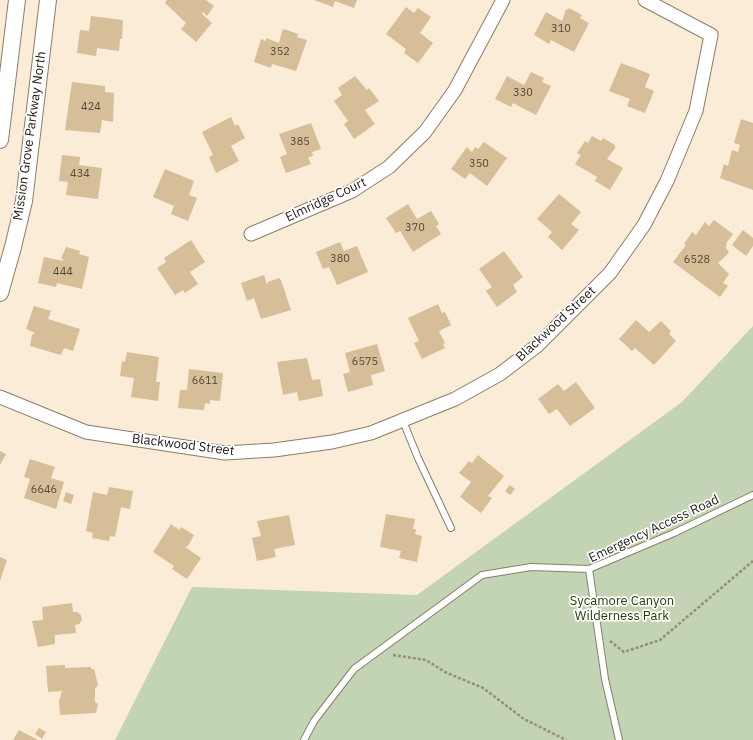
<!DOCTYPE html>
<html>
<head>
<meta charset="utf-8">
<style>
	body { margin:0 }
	canvas { display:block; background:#faecd6 }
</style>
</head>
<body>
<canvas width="753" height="740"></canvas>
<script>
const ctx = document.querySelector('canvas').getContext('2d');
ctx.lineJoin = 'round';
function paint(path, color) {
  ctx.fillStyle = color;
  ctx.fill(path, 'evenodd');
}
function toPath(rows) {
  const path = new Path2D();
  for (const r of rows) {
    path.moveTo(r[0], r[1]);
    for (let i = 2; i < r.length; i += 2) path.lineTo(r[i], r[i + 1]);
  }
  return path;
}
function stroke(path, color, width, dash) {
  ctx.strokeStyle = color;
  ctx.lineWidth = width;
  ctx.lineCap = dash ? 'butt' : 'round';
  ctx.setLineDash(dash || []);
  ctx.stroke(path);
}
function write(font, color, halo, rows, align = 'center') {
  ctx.font = font + ' "IBM Plex Sans",sans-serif';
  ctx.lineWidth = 3.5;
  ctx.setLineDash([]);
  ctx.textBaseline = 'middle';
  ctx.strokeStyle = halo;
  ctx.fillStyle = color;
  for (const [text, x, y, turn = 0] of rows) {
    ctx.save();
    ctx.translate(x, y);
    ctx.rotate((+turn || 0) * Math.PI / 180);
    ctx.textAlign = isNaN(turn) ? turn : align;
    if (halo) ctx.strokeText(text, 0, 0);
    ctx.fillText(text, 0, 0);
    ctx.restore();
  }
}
const green = toPath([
	[753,326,753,740,115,740,192,587,417,595,682,402]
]);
const building = toPath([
	[167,0,206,0,214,6,207,16,203,12,202,14,212,23,196,42,181,29,186,23,165,3],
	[314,0,357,0,354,8,335,1,333,7],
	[406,7,414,13,418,8,431,17,420,33,433,43,418,63,404,53,406,49,386,34],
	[569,8,582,15,580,18,589,23,574,52,551,40,549,44,534,35,546,12,562,21,566,9,568,10],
	[91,16,123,20,122,39,120,39,119,51,97,48,96,56,77,53,80,30,89,31],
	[284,29,298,34,297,37,307,40,296,71,272,64,271,68,254,62,261,39,266,41,266,38,279,43,282,31],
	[621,63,650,74,645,87,654,91,645,113,627,106,630,99,609,91],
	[531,72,544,78,542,82,551,86,536,115,513,103,511,107,495,99,507,76,524,85],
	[355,76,367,90,369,88,379,101,365,110,375,124,354,139,344,124,348,121,334,101,342,95,338,88],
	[72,82,105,86,105,92,114,93,113,122,102,120,100,133,65,130],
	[231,117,235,126,238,124,245,138,231,146,239,161,216,173,209,157,213,155,202,132],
	[741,119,753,123,753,190,720,178,723,167,724,164,728,166,732,150,738,152,740,145,734,143],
	[311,123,321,149,312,152,313,156,308,157,311,164,286,173,280,157,287,154,279,134],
	[592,136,601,141,603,138,615,145,615,148,607,159,623,168,610,190,595,181,597,177,575,164,581,155,577,153,585,141,588,143],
	[484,142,507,158,487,186,470,173,465,179,451,169,467,147,472,152,475,147,478,149],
	[62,155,80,157,79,165,102,168,98,199,66,195,68,182,59,181],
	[165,169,194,181,189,195,197,198,188,221,171,214,174,206,153,197],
	[559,194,581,212,571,224,579,230,562,250,548,237,552,232,537,219],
	[408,204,417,219,431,211,439,224,436,226,441,234,413,252,400,231,396,233,386,218],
	[714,220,733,234,727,242,726,248,729,253,718,263,729,274,723,283,728,286,720,297,673,262,686,245,684,244,692,232,696,235,705,222,709,226],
	[743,230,753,238,753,246,746,256,732,245],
	[191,240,205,262,190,272,198,284,185,293,183,290,175,295,157,268,166,262,164,258],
	[340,242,344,251,357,246,368,272,337,285,329,267,323,269,316,252],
	[66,247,80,251,79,254,89,257,82,289,57,283,56,287,38,283,44,257,63,261,63,259,61,259],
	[504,251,523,277,513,285,517,292,497,307,486,291,492,287,479,269],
	[264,275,267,285,268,282,279,278,281,280,291,310,261,319,254,298,247,301,241,283],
	[438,304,442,313,445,312,451,325,439,331,445,343,443,344,445,348,422,359,414,343,419,341,408,318],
	[34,306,51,311,48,319,80,329,73,351,64,348,61,355,30,346,32,335,35,333,26,329],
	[636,320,649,332,661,321,671,331,669,334,676,341,654,365,635,348,632,351,619,339],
	[377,344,385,371,371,375,373,385,348,392,343,374,350,372,345,353],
	[127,352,159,357,156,382,160,382,158,401,131,397,134,378,120,376,122,361,125,362],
	[307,358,312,380,320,379,323,396,299,401,297,392,283,395,277,362],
	[189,369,223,373,220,401,210,400,210,404,205,403,204,410,178,408,180,390,187,390],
	[576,382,595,408,570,426,557,409,549,414,538,399,558,384,564,391],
	[0,451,6,454,0,465],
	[478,455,504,476,488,496,492,498,481,513,460,497,471,482,459,473,469,461,472,463],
	[30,459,55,467,51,478,64,482,56,509,24,498,30,479,24,477],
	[510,485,515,489,510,495,505,491],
	[109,487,133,491,130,509,121,507,115,537,110,536,109,541,92,538,93,533,86,531,93,492,107,495],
	[66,492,74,495,71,504,63,501],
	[386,514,415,519,413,529,416,529,415,534,422,536,417,562,399,558,401,551,380,547],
	[289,515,295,545,274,549,276,557,257,561,252,538,261,536,257,521],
	[171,524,179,530,181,527,194,535,188,546,185,547,201,558,187,579,172,569,174,566,153,552],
	[0,557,7,560,0,581],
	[72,603,73,612,77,612,81,615,82,620,79,624,75,625,76,633,55,635,55,644,38,647,32,621,43,620,42,607],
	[65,665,65,668,91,667,91,669,94,669,98,685,95,689,95,702,98,704,96,713,60,715,59,701,62,691,48,692,46,666],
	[39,728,46,732,42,739,35,734],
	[19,730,38,740,13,740]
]);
const path = toPath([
	[610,641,624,652,660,640,753,561],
	[393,655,426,660,445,672,483,688,524,719,566,740]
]);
const service = toPath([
	[403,421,418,458,451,528],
	[589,569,605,679,619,740],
	[304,740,314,721,354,669,482,575,531,567,589,569,674,533,753,495]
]);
const minor = toPath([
	[251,234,352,191,389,167,425,132,455,90,503,0],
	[0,397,86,432,225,453,274,450,332,442,371,433,455,399,500,374,538,345,610,273,644,225,667,181,696,111,711,35,645,0]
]);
const tertiary = toPath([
	[0,140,17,0],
	[0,293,13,247,24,201,48,0]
]);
const numberNames = [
	["310",561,29],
	["352",280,52],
	["330",523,93],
	["424",91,107],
	["385",300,142],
	["350",479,164],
	["434",80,174],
	["370",415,228],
	["380",340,259],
	["6528",697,260],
	["444",63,272],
	["6575",365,362],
	["6611",205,381],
	["6646",44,490]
];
const streetNames = [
	["Mission Grove Parkway North",30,136,-82],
	["Elmridge Court",326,200,-25],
	["Blackwood Street",556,324,-43],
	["Blackwood Street",183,445,7],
	["Emergency Access Road",654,529,-25]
];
const parkNames = [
	["Sycamore Canyon",622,601],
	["Wilderness Park",622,616]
];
paint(green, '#c2d4b3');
paint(building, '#d5be98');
stroke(service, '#897d6a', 8);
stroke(minor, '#897d6a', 15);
stroke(tertiary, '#897d6a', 18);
stroke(path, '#978d7d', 2.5, [3, 2]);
stroke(service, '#fff', 6);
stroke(minor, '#fff', 13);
stroke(tertiary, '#fff', 16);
write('11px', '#514838', null, numberNames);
write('13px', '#252018', '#fff', streetNames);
write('13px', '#243e03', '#fff', parkNames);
</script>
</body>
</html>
